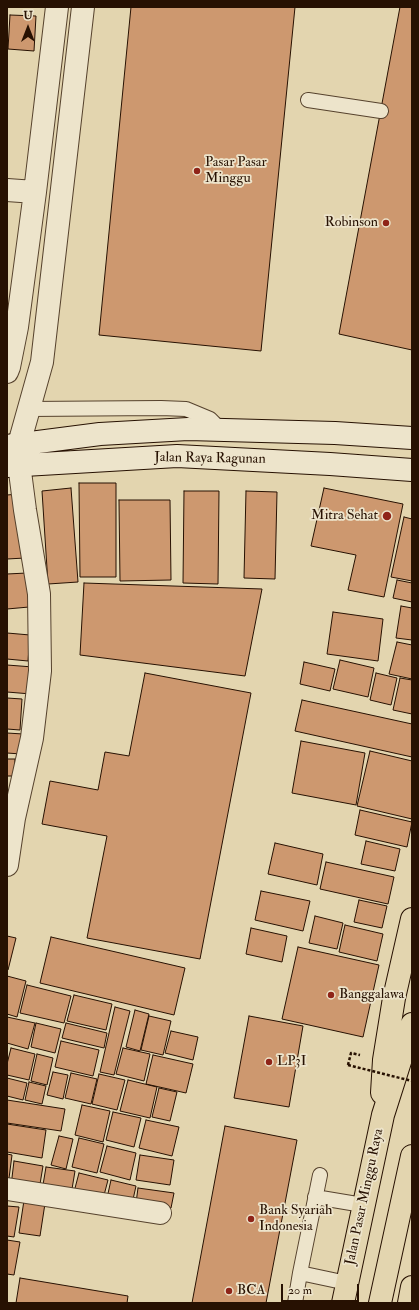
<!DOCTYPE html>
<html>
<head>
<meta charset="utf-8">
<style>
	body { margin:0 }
	#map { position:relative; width:419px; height:1310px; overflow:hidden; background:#e3d5af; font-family:"IM FELL Double Pica",serif }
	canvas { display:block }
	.frame { position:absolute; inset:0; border:8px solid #271102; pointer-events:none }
	.north { position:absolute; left:8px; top:8px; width:40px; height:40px; -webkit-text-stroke:3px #ede4cb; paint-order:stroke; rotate:0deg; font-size:11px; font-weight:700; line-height:16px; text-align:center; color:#271102 }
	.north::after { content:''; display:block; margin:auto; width:14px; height:18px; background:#271102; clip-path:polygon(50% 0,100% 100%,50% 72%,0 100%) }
	.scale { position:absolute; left:281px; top:1284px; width:78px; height:18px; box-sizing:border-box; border:2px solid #271102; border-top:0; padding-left:5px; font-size:12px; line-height:14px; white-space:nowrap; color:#271102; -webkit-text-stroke:3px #ede4cb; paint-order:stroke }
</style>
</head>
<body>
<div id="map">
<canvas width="419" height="1310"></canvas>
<div class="frame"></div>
<div class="north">U</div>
<div class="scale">20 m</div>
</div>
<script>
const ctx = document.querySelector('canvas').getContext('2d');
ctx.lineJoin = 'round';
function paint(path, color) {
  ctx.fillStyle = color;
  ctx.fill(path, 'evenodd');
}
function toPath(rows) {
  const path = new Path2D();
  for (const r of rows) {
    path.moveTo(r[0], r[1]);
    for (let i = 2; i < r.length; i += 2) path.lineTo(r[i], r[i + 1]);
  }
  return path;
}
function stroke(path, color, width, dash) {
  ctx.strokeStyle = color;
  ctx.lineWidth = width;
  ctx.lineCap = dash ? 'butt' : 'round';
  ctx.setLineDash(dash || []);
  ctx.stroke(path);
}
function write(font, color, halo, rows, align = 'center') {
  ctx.font = font + ' "IM FELL Double Pica",serif';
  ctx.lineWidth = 3.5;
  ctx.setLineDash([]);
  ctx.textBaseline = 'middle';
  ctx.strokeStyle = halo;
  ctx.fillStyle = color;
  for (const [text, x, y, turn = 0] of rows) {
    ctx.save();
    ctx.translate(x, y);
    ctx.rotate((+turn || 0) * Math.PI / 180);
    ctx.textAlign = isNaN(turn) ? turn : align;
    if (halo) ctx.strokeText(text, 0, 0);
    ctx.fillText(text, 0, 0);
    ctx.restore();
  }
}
const building = toPath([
	[131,7,295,7,261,351,99,335,131,7],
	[400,7,412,7,412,350,339,334,400,7],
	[10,15,36,16,34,51,8,49,10,15],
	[79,483,116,483,116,577,80,577,79,483],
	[71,488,78,582,48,584,42,491,71,488],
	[324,488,403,504,384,597,348,590,356,555,311,546,324,488],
	[184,491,219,491,218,584,183,583,184,491],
	[246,491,277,492,275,579,244,578,246,491],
	[19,494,25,558,7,559,7,495,19,494],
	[119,500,170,500,171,580,120,581,119,500],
	[404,517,412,519,412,581,391,577,404,517],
	[27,573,29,607,7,609,7,574,27,573],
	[397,580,412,583,412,602,393,598,397,580],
	[84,583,262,589,245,676,80,655,84,583],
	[401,606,412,608,412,640,396,638,401,606],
	[333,612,383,619,378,661,327,654,333,612],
	[7,633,30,635,28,661,7,659,7,633],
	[397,642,412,645,412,679,389,674,397,642],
	[340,660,374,668,368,697,333,689,340,660],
	[304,662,335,669,330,691,300,684,304,662],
	[7,665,33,667,31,694,7,692,7,665],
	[145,673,251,693,200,959,87,938,107,836,42,824,50,781,98,790,105,752,129,756,145,673],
	[376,673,397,678,391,705,370,700,376,673],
	[400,678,412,680,412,714,393,710,400,678],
	[7,698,22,699,20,730,7,729,7,698],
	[302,700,412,724,412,757,295,731,302,700],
	[7,733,23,734,21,754,7,753,7,733],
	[301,741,365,753,356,805,292,793,301,741],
	[370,751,412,761,412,819,357,806,370,751],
	[7,759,15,759,14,776,7,776,7,759],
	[360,810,412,822,407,847,355,835,360,810],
	[366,841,400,849,395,871,361,864,366,841],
	[275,843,323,854,317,885,268,874,275,843],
	[326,862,394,877,388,904,320,889,326,862],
	[261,891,310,901,303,931,255,920,261,891],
	[359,900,387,906,382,928,354,922,359,900],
	[315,916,343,923,337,949,309,943,315,916],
	[345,925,383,934,377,961,339,952,345,925],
	[251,928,287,936,282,962,246,954,251,928],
	[7,936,16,938,8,970,7,969,7,936],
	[51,937,185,968,174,1015,40,983,51,937],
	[298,947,379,965,363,1037,282,1019,298,947],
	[7,976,26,981,17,1017,7,1014,7,976],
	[27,985,71,996,64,1023,20,1013,27,985],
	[74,995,112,1004,106,1030,67,1021,74,995],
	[115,1007,130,1011,114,1075,100,1072,115,1007],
	[135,1010,149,1014,140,1051,126,1047,135,1010],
	[149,1016,171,1021,163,1055,141,1050,149,1016],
	[249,1016,303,1026,289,1107,234,1098,249,1016],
	[7,1017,35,1023,28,1049,7,1043,7,1017],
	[36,1023,61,1029,55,1053,31,1047,36,1023],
	[66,1023,107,1033,104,1048,62,1038,66,1023],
	[171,1031,198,1037,193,1060,165,1053,171,1031],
	[61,1041,99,1050,93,1076,55,1067,61,1041],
	[11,1048,35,1054,29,1080,7,1075,7,1064,11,1048],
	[123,1048,150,1054,144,1081,116,1074,123,1048],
	[37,1054,53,1058,47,1085,31,1081,37,1054],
	[153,1055,193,1064,186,1093,146,1084,153,1055],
	[53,1072,68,1075,63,1099,47,1095,53,1072],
	[71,1073,97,1079,91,1104,65,1098,71,1073],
	[99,1074,125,1080,117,1110,92,1104,99,1074],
	[7,1078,27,1083,23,1100,7,1096,7,1078],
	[128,1080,157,1087,150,1118,120,1111,128,1080],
	[29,1082,46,1086,42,1104,25,1100,29,1082],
	[159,1088,177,1092,170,1121,152,1117,159,1088],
	[7,1100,65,1109,61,1131,7,1123,7,1100],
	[82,1105,110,1111,103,1142,75,1135,82,1105],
	[113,1112,141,1118,134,1147,106,1140,113,1112],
	[146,1120,179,1127,172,1156,139,1148,146,1120],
	[7,1124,46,1130,42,1158,7,1152,7,1124],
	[225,1126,297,1140,266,1303,192,1303,225,1126],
	[59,1136,73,1139,66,1169,51,1165,59,1136],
	[79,1138,104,1144,97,1173,72,1167,79,1138],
	[107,1146,136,1153,130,1180,100,1172,107,1146],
	[7,1154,12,1155,8,1186,7,1185,7,1154],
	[140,1155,174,1160,170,1185,136,1180,140,1155],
	[14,1161,43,1166,39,1190,11,1186,14,1161],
	[46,1167,75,1171,71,1195,42,1191,46,1167],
	[79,1173,108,1180,103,1199,74,1192,79,1173],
	[111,1180,136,1186,132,1204,107,1198,111,1180],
	[138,1188,174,1193,171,1208,136,1203,138,1188],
	[25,1194,46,1197,40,1236,19,1233,25,1194],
	[7,1206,19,1207,14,1237,7,1236,7,1206],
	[7,1240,20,1242,14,1275,7,1274,7,1240],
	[20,1278,128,1296,127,1303,16,1303,20,1278]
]);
const path = toPath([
	[348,1065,351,1053,360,1055]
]);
const service = toPath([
	[308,100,381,111],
	[28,409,161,408,186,409,210,419,221,430],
	[320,1175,300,1273,347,1283],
	[315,1197,363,1205],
	[295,1303,300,1273]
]);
const minor = toPath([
	[7,190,35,192],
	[7,372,9,367,17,327,35,192,57,7],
	[7,865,14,818,32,738,40,671,39,594,25,510,19,464,19,444,42,362,83,7],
	[7,1189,160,1213]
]);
const secondary = toPath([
	[7,446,100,434,188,429,335,433,412,438],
	[7,466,177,456,330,464,412,470]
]);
const primary = toPath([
	[382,1093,384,1060,394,998,412,919],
	[343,1303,383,1115,412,1024],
	[380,1303,412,1156],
	[409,1303,412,1287]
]);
const pathBridge = toPath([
	[348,1065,412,1081]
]);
const markers = [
	[197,171,4,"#8f2418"],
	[386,223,4,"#8f2418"],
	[387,516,5,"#8f2418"],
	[331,995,4,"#8f2418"],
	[269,1062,4,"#8f2418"],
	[251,1219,4,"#8f2418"],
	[229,1291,4,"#8f2418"]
];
const poiNames = [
	["Pasar Pasar",205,163],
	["Minggu",205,179],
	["Robinson",378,223,"right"],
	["Mitra Sehat",378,516,"right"],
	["Banggalawa",339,995],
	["LP3I",277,1062],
	["Bank Syariah",259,1211],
	["Indonesia",259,1227],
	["BCA",237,1291]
];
const streetNames = [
	["Jalan Raya Ragunan",210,459,1],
	["Jalan Pasar Minggu Raya",365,1197,-78]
];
paint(building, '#cd986f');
stroke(building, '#271102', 1);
stroke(service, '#56422d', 16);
stroke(minor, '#56422d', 24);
stroke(secondary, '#271102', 24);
stroke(primary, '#271102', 24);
stroke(path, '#271102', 2.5, [3, 2]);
stroke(service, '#ede4cb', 14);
stroke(minor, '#ede4cb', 22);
stroke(secondary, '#ede4cb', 22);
stroke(primary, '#e3d5af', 22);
stroke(pathBridge, '#271102', 2.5, [3, 2]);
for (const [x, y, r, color] of markers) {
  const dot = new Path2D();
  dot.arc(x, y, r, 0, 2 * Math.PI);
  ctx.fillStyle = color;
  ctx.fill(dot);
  stroke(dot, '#ede4cb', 1.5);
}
write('14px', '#271102', '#ede4cb', poiNames, 'left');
write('14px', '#271102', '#ede4cb', streetNames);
</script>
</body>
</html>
